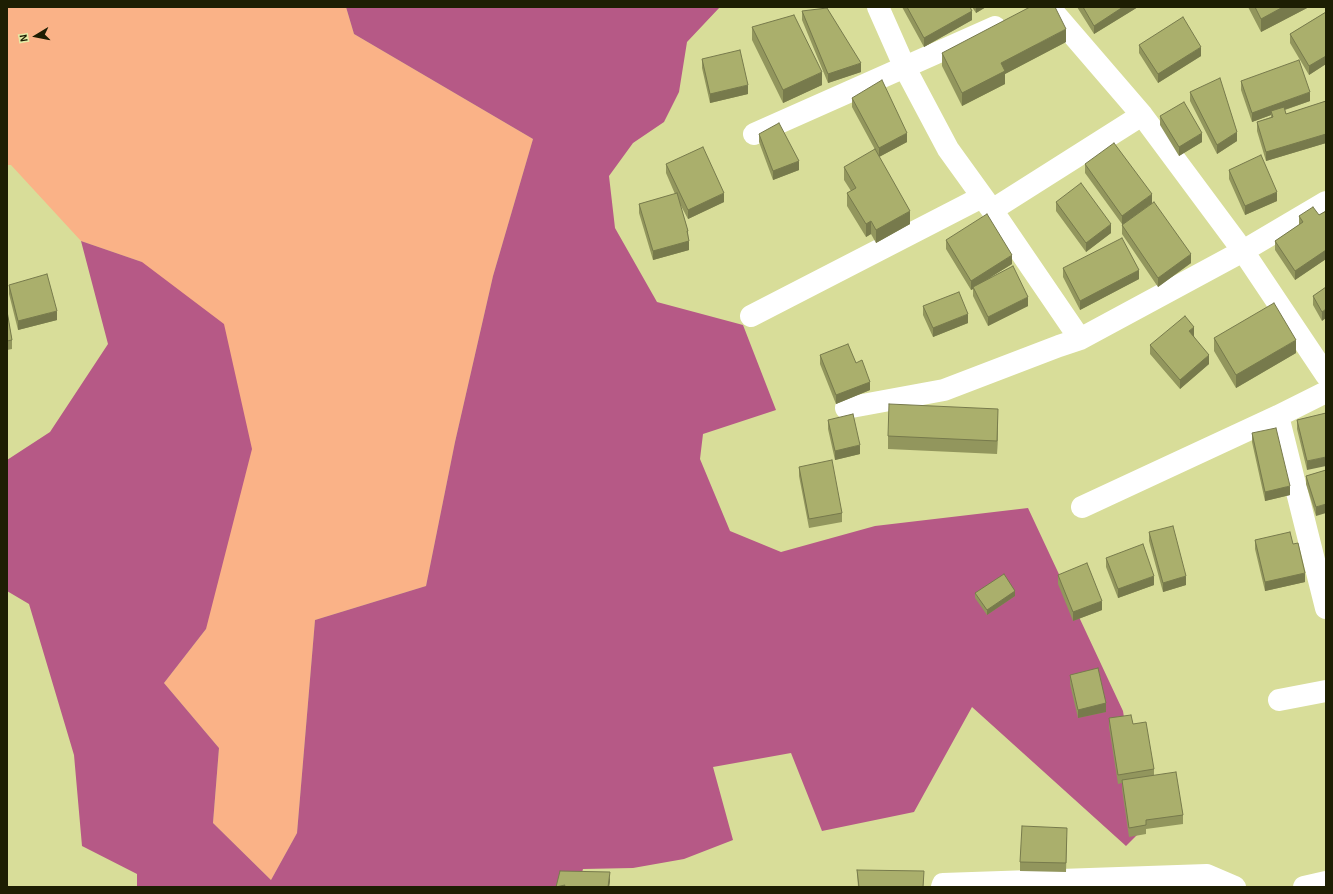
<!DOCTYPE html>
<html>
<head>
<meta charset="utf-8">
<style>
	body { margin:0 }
	#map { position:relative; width:1333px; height:894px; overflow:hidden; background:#d8dd99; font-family:"Alegreya Sans",sans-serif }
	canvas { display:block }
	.frame { position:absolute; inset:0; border:8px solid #1d1e03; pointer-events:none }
	.north { position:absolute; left:16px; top:16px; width:40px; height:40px; -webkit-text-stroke:3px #e5eaa5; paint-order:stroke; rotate:260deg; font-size:11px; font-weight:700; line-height:16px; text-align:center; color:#1d1e03 }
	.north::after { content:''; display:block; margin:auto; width:14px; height:18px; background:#1d1e03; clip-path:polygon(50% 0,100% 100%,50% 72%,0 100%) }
</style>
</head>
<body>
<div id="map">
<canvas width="1333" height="894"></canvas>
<div class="frame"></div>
<div class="north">N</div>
</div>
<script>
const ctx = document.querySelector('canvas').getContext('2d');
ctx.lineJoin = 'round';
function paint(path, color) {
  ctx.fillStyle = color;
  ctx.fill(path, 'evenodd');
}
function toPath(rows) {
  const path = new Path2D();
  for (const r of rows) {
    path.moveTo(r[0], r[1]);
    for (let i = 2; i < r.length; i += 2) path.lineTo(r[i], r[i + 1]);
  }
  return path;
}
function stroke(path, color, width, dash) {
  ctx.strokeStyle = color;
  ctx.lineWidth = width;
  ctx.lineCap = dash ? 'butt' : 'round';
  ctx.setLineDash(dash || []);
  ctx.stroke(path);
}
const green = toPath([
	[7,7,346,7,354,34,533,139,493,276,455,442,426,586,315,620,297,833,271,880,213,823,219,748,164,683,206,629,142,262,81,241,11,165,7,165]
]);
const water = toPath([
	[346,7,720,7,687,42,679,92,664,122,633,143,609,176,615,228,657,302,743,325,776,410,703,434,700,459,730,531,781,552,875,526,1028,508,1123,711,1142,830,1126,846,972,707,914,812,822,831,791,753,713,767,733,840,684,859,633,868,583,869,578,887,137,887,137,874,82,846,74,755,29,604,7,591,7,460,50,432,108,344,81,241,142,262,224,324,252,449,206,629,164,683,219,748,213,823,271,880,297,833,315,620,426,586,455,442,493,276,533,139,354,34]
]);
const street = toPath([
	[878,7,905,68,948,149,992,210,1080,339],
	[1049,7,1142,115,1243,251,1326,375],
	[754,134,995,27],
	[992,210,1142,115],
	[751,316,982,197],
	[846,408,944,390,1059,346,1080,339,1243,251,1326,202],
	[1278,416,1326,608],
	[1082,507,1278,416,1326,392],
	[1279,700,1326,691],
	[942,887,943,884,1207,875,1235,887],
	[1304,887,1326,882]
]);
const wall = toPath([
	[902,7,970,7,972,20,924,47],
	[972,7,986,7,976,13],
	[1077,7,1138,7,1094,34],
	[1248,7,1309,7,1261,32],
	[802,11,861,72,828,83,802,20],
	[1326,12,1326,64,1309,75,1290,43,1290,34],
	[752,27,822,85,783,103,752,40],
	[1066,42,1005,74,1005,84,962,106,942,66,942,53],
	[1139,45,1201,56,1158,83,1139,53],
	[702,59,748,94,710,103,702,68],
	[1241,81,1310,101,1285,110,1286,114,1326,101,1326,143,1266,161,1257,131,1257,122,1271,117,1271,115,1252,122,1241,90],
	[1190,92,1237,141,1217,154,1190,101],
	[852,98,907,142,879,157,852,107],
	[1160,116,1202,142,1179,156,1160,125],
	[759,134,799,170,773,180,759,142],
	[666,164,724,202,688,219,680,204,688,231,689,250,653,260,639,213,639,204,675,194,666,173],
	[1085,164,1152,203,1191,263,1158,287,1122,234,1122,224,1085,173],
	[844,167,910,224,876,243,871,234,866,237,847,206,847,193,851,191,844,180],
	[1229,170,1277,201,1245,215,1229,179],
	[1056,202,1111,233,1086,252,1056,211],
	[1326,211,1326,259,1295,280,1275,250,1275,241,1299,225,1299,216,1319,215],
	[946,240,1012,264,991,277,1028,306,988,326,973,296,973,289,971,290,946,249],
	[1063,268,1139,279,1080,310,1063,277],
	[9,285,57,320,18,330,9,294],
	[1326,287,1322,321,1313,305,1313,296],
	[923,306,968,323,933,337,923,315],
	[7,311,12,340,12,349,7,350],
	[1194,336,1209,364,1180,389,1150,354,1150,345],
	[1214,338,1296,353,1236,388,1214,351],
	[820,355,856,363,870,390,836,404,820,364],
	[1326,413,1307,470,1297,429,1297,420],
	[828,420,860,454,835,460,828,429],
	[998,422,997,454,888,449,888,436],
	[1252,433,1290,495,1265,501,1252,442],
	[799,467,842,513,842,522,809,528,799,476],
	[1326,470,1316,516,1306,484,1306,476],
	[1149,532,1186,585,1163,592,1149,541],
	[1255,540,1293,544,1305,582,1265,591,1255,549],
	[1106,558,1154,585,1118,598,1106,567],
	[1058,575,1102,610,1073,621,1058,584],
	[975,593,1015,596,987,615,975,598],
	[1070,675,1106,712,1078,718,1070,684],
	[1109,718,1133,724,1154,769,1154,775,1183,815,1183,824,1146,829,1146,834,1129,837,1122,789,1122,783,1118,784,1109,727],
	[1067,837,1066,872,1020,871,1020,862],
	[857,870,924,880,923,887,858,887],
	[560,871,610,881,609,887,556,887]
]);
const shadedWall = toPath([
	[976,7,986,7,976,13],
	[1123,7,1138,7,1094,34,1094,26],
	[1283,7,1309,7,1261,32,1261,19],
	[972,11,972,20,924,47,924,38],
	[1066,29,1066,42,1005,74,1005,84,962,106,962,93,1001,63],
	[1201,47,1201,56,1158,83,1158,74],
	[1326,56,1326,64,1309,75,1309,66],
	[861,63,861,72,828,83,828,74],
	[822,72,822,85,783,103,783,90],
	[748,85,748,94,710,103,710,94],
	[1310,92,1310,101,1272,114,1271,111,1271,115,1252,122,1252,113],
	[1237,132,1237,141,1217,154,1217,145],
	[907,133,907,142,879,157,879,148],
	[1202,133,1202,142,1179,156,1179,147],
	[1326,134,1326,143,1266,161,1266,152],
	[799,161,799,170,773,180,773,171],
	[1277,192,1277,201,1245,215,1245,206],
	[724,193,724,202,688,219,688,210],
	[1152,194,1152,203,1122,225,1122,216],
	[910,211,910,224,876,243,876,230],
	[871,221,871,234,866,237,866,224],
	[1111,224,1111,233,1086,252,1086,243],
	[689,241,689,250,653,260,653,251],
	[1326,250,1326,259,1295,280,1295,271],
	[1191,254,1191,263,1158,287,1158,278],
	[1012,255,1012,264,973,288,973,287,973,289,971,290,971,281],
	[1139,270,1139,279,1080,310,1080,301],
	[1028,297,1028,306,988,326,988,317],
	[1326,309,1326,318,1322,321,1322,312],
	[57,311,57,320,18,330,18,321],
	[968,314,968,323,933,337,933,328],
	[1194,327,1194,336,1189,340,1189,331],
	[1296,340,1296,353,1236,388,1236,375],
	[1209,355,1209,364,1180,389,1180,380],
	[870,382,870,390,836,404,836,395],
	[998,409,998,422,997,454,997,441],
	[860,445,860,454,835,460,835,451],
	[1326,457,1326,466,1307,470,1307,461],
	[1290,486,1290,495,1265,501,1265,492],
	[1326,504,1326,513,1316,516,1316,507],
	[1305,573,1305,582,1265,591,1265,582],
	[1154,576,1154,585,1118,598,1118,589],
	[1186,576,1186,585,1163,592,1163,583],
	[1015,591,1015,596,987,615,987,610],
	[1102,601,1102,610,1073,621,1073,612],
	[1106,703,1106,712,1078,718,1078,710],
	[610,872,610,881,609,887,608,887]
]);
const building = toPath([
	[907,7,970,7,972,11,924,38,907,7],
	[1030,7,1055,7,1066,29,1001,63,1005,71,962,93,942,53,1030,7],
	[1083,7,1123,7,1094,26,1083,7],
	[1255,7,1283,7,1261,19,1255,7],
	[827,8,861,63,828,74,802,11,827,8],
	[1326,12,1326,56,1309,66,1290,34,1326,12],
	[794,15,822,72,783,90,752,27,794,15],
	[1183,17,1201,47,1158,74,1139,45,1183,17],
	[740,50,748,85,710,94,702,59,740,50],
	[1299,60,1310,92,1252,113,1241,81,1299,60],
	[1220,78,1237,132,1217,145,1190,92,1220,78],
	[882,80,907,133,879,148,852,98,882,80],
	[1326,101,1326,134,1266,152,1257,122,1273,117,1271,111,1284,107,1286,114,1326,101],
	[1184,102,1202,133,1179,147,1160,116,1184,102],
	[779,123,799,161,773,171,759,134,779,123],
	[1114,143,1152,194,1122,216,1085,164,1114,143],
	[703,147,724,193,688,210,666,164,703,147],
	[875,149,910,211,876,230,871,221,866,224,847,193,856,188,844,167,875,149],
	[1261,155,1277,192,1245,206,1229,170,1261,155],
	[1081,183,1111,224,1086,243,1056,202,1081,183],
	[677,193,688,231,687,231,689,241,653,251,639,204,677,193],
	[1154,202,1191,254,1158,278,1122,225,1154,202],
	[1313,207,1319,215,1326,211,1326,250,1295,271,1275,241,1303,222,1299,216,1313,207],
	[987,214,1012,255,971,281,946,240,987,214],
	[1122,238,1139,270,1080,301,1063,268,1122,238],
	[1013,266,1028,297,988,317,973,287,1013,266],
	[47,274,57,311,18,321,9,285,47,274],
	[1326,287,1326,309,1322,312,1313,296,1326,287],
	[959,292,968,314,933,328,923,306,959,292],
	[1274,303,1296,340,1236,375,1214,338,1274,303],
	[7,311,12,340,7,341,7,311],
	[1185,316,1194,327,1189,331,1209,355,1180,380,1150,345,1185,316],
	[848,344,856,363,862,360,870,382,836,395,820,355,848,344],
	[889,404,998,409,997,441,888,436,889,404],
	[1326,413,1326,457,1307,461,1297,420,1326,413],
	[853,414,860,445,835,451,828,420,853,414],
	[1276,428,1290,486,1265,492,1252,433,1276,428],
	[832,460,842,513,809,519,799,467,832,460],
	[1326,470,1326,504,1316,507,1306,476,1326,470],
	[1173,526,1186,576,1163,583,1149,532,1173,526],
	[1290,532,1293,544,1298,543,1305,573,1265,582,1255,540,1290,532],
	[1143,544,1154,576,1118,589,1106,558,1143,544],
	[1087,563,1102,601,1073,612,1058,575,1087,563],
	[1004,574,1015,591,987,610,975,593,1004,574],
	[1098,668,1106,703,1078,710,1070,675,1098,668],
	[1131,715,1133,724,1146,722,1154,769,1118,775,1109,718,1131,715],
	[1176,772,1183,815,1146,820,1146,825,1129,828,1122,780,1176,772],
	[1022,826,1067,828,1066,863,1020,862,1022,826],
	[857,870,924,871,923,887,859,887,857,870],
	[560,871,610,872,608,887,564,887,565,885,556,887,560,871]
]);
paint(green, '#fab287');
paint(water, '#b65986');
stroke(street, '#fff', 22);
paint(wall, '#92965d');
paint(shadedWall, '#777a4c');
paint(building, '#aaaf6c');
stroke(building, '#777a4c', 1);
</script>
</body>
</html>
